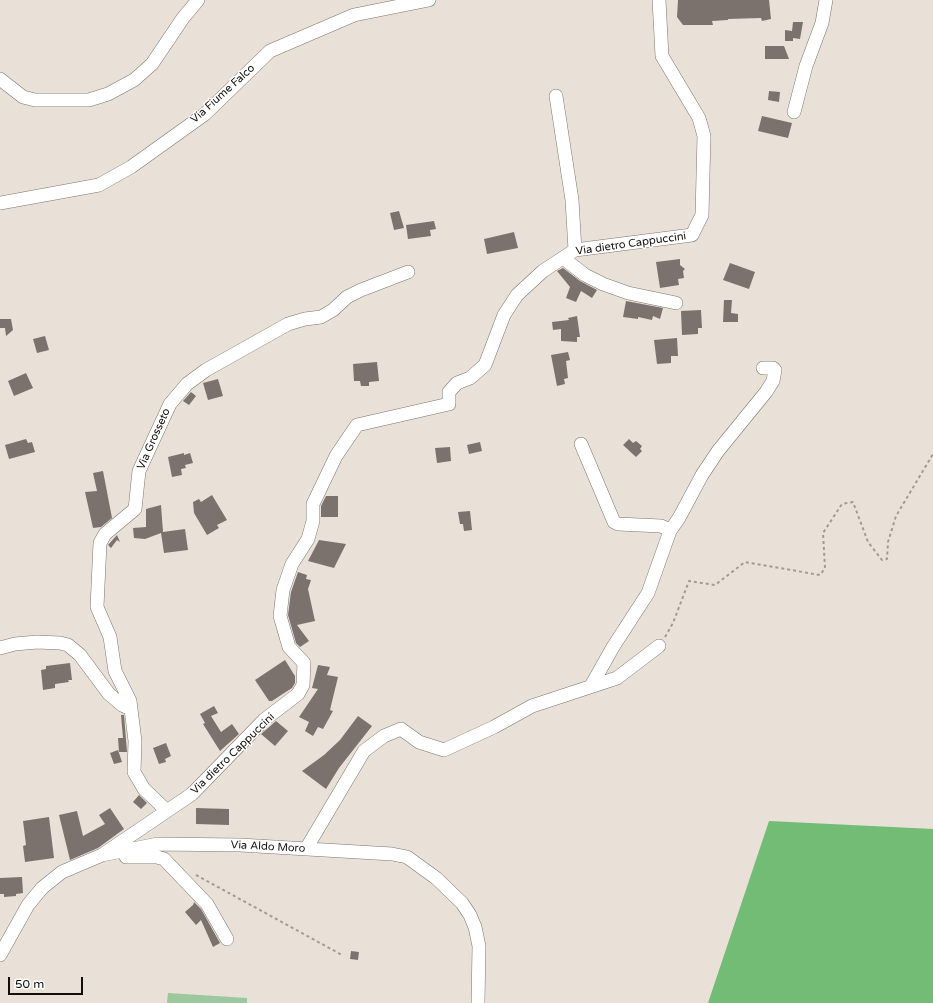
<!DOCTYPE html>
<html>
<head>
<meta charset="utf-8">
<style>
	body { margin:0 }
	#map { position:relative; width:933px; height:1003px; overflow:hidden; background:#e9e1d8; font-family:"Varela Round",sans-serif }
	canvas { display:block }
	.scale { position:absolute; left:8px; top:977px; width:75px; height:18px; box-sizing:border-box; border:2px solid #110e0b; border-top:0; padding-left:5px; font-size:12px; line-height:14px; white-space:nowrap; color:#110e0b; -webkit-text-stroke:3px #fff; paint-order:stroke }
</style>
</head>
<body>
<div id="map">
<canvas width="933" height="1003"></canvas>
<div class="scale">50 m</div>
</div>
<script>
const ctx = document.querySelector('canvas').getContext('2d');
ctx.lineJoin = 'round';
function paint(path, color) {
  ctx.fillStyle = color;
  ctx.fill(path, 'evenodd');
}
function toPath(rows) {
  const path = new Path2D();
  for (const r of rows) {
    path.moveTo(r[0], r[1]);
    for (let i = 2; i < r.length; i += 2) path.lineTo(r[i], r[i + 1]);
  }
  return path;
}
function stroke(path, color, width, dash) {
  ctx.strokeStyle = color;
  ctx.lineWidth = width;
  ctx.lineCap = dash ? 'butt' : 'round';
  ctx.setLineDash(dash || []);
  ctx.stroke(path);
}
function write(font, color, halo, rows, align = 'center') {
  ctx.font = font + ' "Varela Round",sans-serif';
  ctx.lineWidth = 3;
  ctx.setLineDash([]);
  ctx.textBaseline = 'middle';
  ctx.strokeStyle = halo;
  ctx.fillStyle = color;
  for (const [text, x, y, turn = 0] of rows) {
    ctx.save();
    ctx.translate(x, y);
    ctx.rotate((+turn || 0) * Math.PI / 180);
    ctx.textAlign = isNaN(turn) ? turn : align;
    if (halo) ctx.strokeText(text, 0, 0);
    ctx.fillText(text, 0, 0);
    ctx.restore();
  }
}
const green = toPath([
	[168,993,247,998,247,1003,167,1003]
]);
const forest = toPath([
	[769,821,933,829,933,1003,708,1003]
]);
const building = toPath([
	[678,0,769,0,771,19,762,21,761,18,728,19,728,20,712,21,713,25,683,25,677,17],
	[793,22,803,22,800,39,793,38,793,41,785,41,785,30,792,31],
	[765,46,784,46,789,59,765,59],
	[769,91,780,92,779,102,768,100],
	[762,116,792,123,788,138,758,131],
	[399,211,404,228,394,230,390,213],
	[434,221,436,229,430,230,431,236,408,239,406,225],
	[514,232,518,248,487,254,484,239],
	[680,259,680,265,685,269,683,271,684,278,678,279,679,285,660,288,656,262],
	[730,263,755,272,749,289,723,280],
	[563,268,580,281,597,290,592,298,581,291,576,302,566,298,570,287,557,271],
	[724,300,732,300,731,313,738,314,738,322,723,322],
	[626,301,663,308,660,319,653,316,652,320,638,317,638,319,623,317],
	[701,310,702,328,698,328,698,334,682,335,681,311],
	[577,316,580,337,577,337,577,342,561,341,561,329,553,330,552,322,569,320,568,318],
	[0,319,11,319,13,330,6,336,5,328,0,328],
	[45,336,49,350,37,353,33,339],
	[677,338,678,356,671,356,671,363,657,364,654,340],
	[568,352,570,360,566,361,568,378,564,379,565,384,557,386,551,355],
	[377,362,379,381,369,382,369,386,361,386,360,381,354,381,353,364],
	[26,373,33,388,14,396,8,381],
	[218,379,223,396,208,400,203,383],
	[191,392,196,396,189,405,183,401],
	[26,439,28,443,32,442,35,452,9,459,5,445],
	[629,439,633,443,636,441,642,446,640,449,642,451,636,457,623,445],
	[480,442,482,451,469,454,467,445],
	[450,447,451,461,437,463,435,448],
	[184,453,184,455,190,453,193,463,185,465,186,468,181,469,182,475,172,477,168,457],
	[103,471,112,518,101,527,93,528,85,492,97,491,93,473],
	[212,495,227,520,217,525,219,528,207,535,194,513,193,502,199,499,201,502],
	[326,496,338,496,338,517,321,517,321,506],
	[161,505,163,532,185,529,188,550,164,553,161,533,145,539,134,538,133,528,146,527,146,509],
	[470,511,472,530,464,531,463,524,460,524,458,512],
	[117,535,120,542,117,540,111,548,108,545],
	[319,540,346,544,334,568,308,561],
	[298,572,307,575,306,579,311,580,308,589,315,621,297,625,309,641,300,647,296,643,288,615,291,592],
	[285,660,295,676,295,683,292,688,272,701,269,701,255,680],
	[70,663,72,680,68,680,69,682,55,684,55,688,43,690,41,670,46,669,46,666],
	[318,665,330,667,327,675,338,677,330,710,333,711,323,729,318,727,313,736,305,731,309,722,299,717,318,689,312,688],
	[214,706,218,713,211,716,221,732,232,724,239,734,220,751,203,724,205,723,200,714],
	[121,715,124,715,127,752,119,752,118,738,123,738],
	[358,716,372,726,339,768,326,789,302,771,324,755,340,740],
	[276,721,288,731,275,746,261,734],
	[166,743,171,756,165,759,166,762,159,764,153,748],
	[118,750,122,762,114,764,110,753],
	[139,795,147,803,141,809,133,802],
	[110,808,124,829,98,848,70,860,59,815,77,811,83,836,105,824,99,815],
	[196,808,229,809,229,825,196,824],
	[49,817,54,858,25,862,23,846,26,845,23,821],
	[22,877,23,893,16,894,16,896,4,897,4,894,0,894,0,878],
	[194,902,201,909,220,943,213,947,201,920,196,925,185,912,193,905],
	[351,951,359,952,358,960,350,959]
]);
const path = toPath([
	[665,637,673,623,689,581,715,585,745,562,820,575,825,568,823,533,842,504,853,502,868,542,882,560,887,559,888,542,896,516,933,454],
	[196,875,342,955]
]);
const minor = toPath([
	[0,79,23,97,35,100,89,100,108,94,134,80,152,64,183,18,198,0],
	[556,96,572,200,575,250],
	[794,112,806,66,822,23,826,0],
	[0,203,99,185,131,167,205,114,270,51,354,15,429,0],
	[563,258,585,275,603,284,628,293,676,303],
	[581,444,614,522,618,524,661,526,670,530],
	[0,648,15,644,37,642,60,643,68,645,80,655,109,694,122,705,131,709],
	[591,686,613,647,648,593,670,531,679,518,702,475,718,451,766,392,773,381,775,370,773,368,763,368],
	[167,811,144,789,134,772,135,741,130,701,115,671,110,637,97,607,100,543,105,534,135,509,139,471,170,404,187,384,206,370,288,324,305,319,321,317,333,310,347,297,361,290,408,272],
	[306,849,364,751,384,736,401,729,419,742,444,750,494,727,532,706,617,678,659,646],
	[102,855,192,794,264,720,298,694,303,685,304,663,289,647,280,616,283,590,292,564,308,539,313,521,313,504,336,456,357,425,449,404,449,392,457,383,470,378,485,365,504,315,517,295,543,271,575,250,692,235,702,215,704,136,699,118,662,56,659,0],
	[126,857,157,857,164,859,207,904,227,939],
	[0,955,28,905,42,888,62,872,102,855,158,844,240,845,392,854,407,857,436,878,462,903,470,915,475,927,479,946,478,1003]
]);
const streetNames = [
	["Via Fiume Falco",223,94,-42],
	["Via dietro Cappuccini",631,244,-8],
	["Via Grosseto",154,439,-66],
	["Via dietro Cappuccini",233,754,-44],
	["Via Aldo Moro",268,847,3]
];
paint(green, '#9bc89c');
paint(forest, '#72bc76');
paint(building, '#7c726d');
stroke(minor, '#7c756d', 14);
stroke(path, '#a19b94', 2, [3, 3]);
stroke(minor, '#fff', 13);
write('11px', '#110e0b', '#fff', streetNames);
</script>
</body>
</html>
